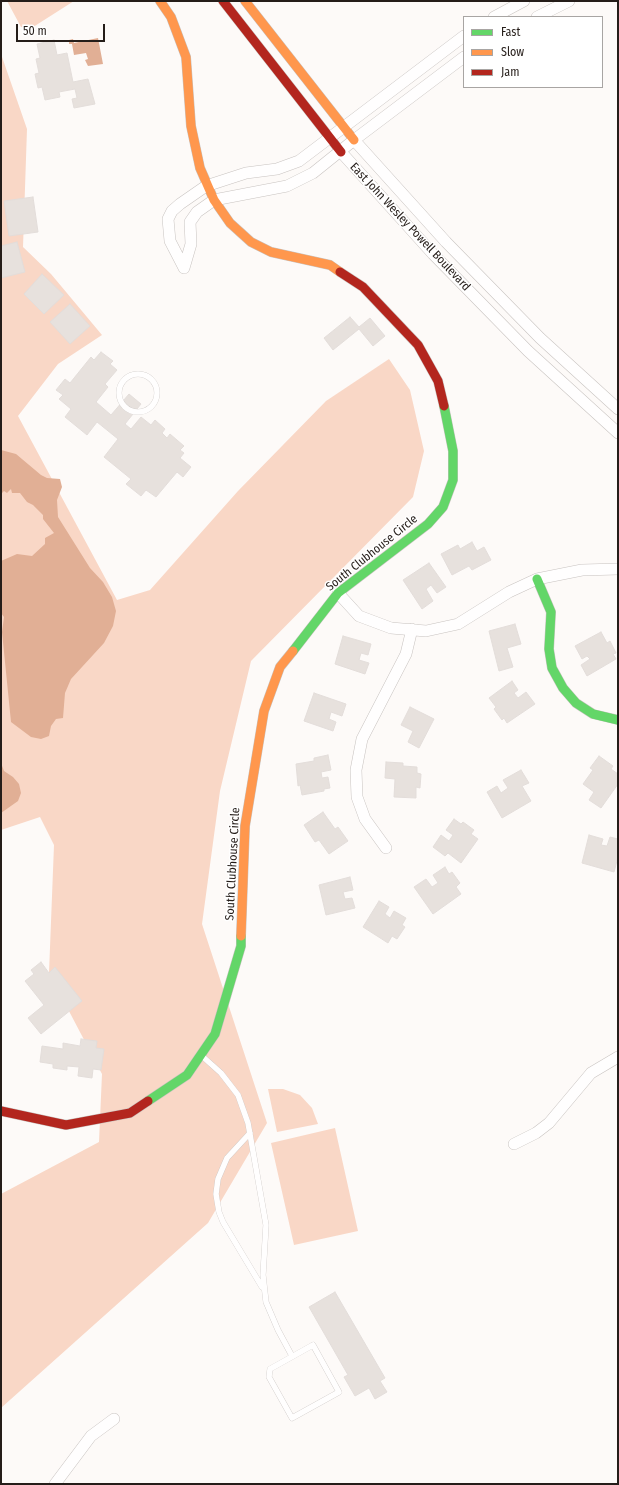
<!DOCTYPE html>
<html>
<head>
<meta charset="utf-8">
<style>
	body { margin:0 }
	#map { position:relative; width:619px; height:1485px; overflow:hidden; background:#fdfaf8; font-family:"Fira Sans Condensed",sans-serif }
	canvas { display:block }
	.frame { position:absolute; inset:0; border:2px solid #251d19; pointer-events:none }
	.legend { position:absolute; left:463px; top:16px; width:140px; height:72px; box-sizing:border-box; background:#fff; border:1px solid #a8a5a3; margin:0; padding:5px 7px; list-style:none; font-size:12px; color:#251d19 }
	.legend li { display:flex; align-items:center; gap:8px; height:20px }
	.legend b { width:20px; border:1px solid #a8a5a3 }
	.scale { position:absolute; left:16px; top:24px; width:89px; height:18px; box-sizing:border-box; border:2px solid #251d19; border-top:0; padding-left:5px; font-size:12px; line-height:14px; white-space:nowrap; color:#251d19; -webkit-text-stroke:3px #fff; paint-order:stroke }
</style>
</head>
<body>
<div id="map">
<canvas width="619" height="1485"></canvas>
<div class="frame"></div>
<ul class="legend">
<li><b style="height:5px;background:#63d668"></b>Fast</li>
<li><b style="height:5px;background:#ff974d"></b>Slow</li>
<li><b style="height:5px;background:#b3261e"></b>Jam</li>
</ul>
<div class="scale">50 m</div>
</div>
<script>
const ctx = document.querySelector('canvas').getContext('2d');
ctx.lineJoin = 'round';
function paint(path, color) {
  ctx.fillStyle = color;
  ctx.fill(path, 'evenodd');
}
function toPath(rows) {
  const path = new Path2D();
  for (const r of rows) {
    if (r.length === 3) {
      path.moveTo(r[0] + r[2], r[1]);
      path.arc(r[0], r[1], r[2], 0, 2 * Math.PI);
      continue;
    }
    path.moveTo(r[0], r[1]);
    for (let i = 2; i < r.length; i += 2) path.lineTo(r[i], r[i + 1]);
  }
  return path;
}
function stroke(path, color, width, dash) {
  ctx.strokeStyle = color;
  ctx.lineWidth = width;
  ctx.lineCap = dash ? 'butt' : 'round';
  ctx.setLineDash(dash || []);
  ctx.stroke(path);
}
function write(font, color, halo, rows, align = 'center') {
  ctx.font = font + ' "Fira Sans Condensed",sans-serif';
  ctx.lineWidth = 3;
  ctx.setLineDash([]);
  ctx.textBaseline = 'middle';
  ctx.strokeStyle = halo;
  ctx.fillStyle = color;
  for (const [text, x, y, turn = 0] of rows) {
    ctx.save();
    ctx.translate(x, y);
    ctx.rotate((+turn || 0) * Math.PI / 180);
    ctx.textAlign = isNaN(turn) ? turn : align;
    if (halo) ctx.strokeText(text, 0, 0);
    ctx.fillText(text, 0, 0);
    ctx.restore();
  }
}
const green = toPath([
	[7,1,74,1,30,29,21,27],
	[1,54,27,129,23,247,51,274,102,335,58,364,18,416,117,600,150,590,238,491,326,401,389,359,410,390,424,451,413,497,251,661,220,791,202,924,267,1123,208,1223,1,1408,1,1194,99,1142,102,1074,49,973,54,845,40,817,1,830],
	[268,1089,283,1089,300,1095,312,1108,318,1124,277,1132],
	[335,1128,358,1231,294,1245,271,1143]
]);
const water = toPath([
	[98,38,103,64,88,66,85,60,88,59,86,53,74,55,72,44,69,44,69,40,73,39,74,43],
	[1,450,16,454,41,475,47,478,60,479,62,487,57,500,58,517,90,568,103,582,112,597,116,611,113,626,104,643,71,679,65,693,63,718,56,719,51,726,49,736,41,739,31,737,11,722,2,632,4,617,1,613,1,561,17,554,32,556,45,544,45,538,54,533,43,519,43,515,33,505,27,502,20,493,12,493,11,489,7,493,4,491,1,494],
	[1,763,4,771,13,777,19,784,21,793,18,801,1,813]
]);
const building = toPath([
	[54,40,57,55,67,53,73,82,88,79,95,104,74,108,72,99,77,98,75,89,59,92,60,97,45,100,42,87,38,88,35,74,39,73,36,59,40,58,37,44,54,40],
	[33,197,38,232,9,236,4,201,33,197],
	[17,242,25,272,1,278,1,246,17,242],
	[42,274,64,295,44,314,24,294,42,274],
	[70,304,90,326,70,344,50,322,70,304],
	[350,317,359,327,370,318,385,336,373,346,359,329,333,350,324,338,350,317],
	[101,352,113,361,110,364,117,370,105,384,108,387,96,402,111,415,129,394,141,404,125,424,131,429,141,417,151,425,155,420,165,429,162,433,167,438,170,434,184,446,180,450,184,453,180,458,191,467,183,477,177,472,156,497,146,490,141,496,126,484,131,479,104,457,118,439,97,422,87,435,65,417,71,409,59,399,63,395,56,390,65,379,70,383,91,357,94,360,101,352],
	[472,542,477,551,484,547,491,560,472,570,469,566,452,575,441,554,458,545,460,549,472,542],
	[429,563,446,587,437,593,431,585,426,589,433,601,422,609,403,580,429,563],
	[515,624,521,644,507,648,513,667,499,671,489,631,515,624],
	[601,632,607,643,610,641,616,653,613,654,616,659,587,676,581,665,590,659,587,656,582,659,575,646,601,632],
	[343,636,371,644,368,655,361,653,359,660,369,663,365,674,335,664,343,636],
	[512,681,518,690,514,693,518,698,526,692,535,704,507,723,504,718,502,720,494,709,496,707,489,698,512,681],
	[314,693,346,704,342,716,331,712,329,719,336,722,333,731,304,721,314,693],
	[410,707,434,719,419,748,408,742,413,731,401,725,410,707],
	[328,755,331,770,321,772,322,778,328,777,330,788,324,789,324,791,302,795,300,785,298,786,296,764,314,761,314,758,328,755],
	[599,756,613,766,611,769,618,774,618,784,601,808,589,800,594,792,583,784,593,770,590,768,599,756],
	[386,762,403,763,403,766,417,767,417,773,421,774,420,788,416,787,416,798,394,797,395,779,385,778,386,762],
	[521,770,529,783,522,786,531,801,502,818,487,792,497,786,501,793,508,788,503,780,521,770],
	[323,812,335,829,338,827,348,841,329,854,319,840,315,842,304,825,323,812],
	[454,819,461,824,463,822,474,830,471,834,478,839,461,863,448,853,445,856,433,847,441,835,449,841,453,835,446,830,454,819],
	[589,835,603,839,601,845,607,846,610,837,618,839,618,857,614,872,582,863,589,835],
	[445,867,449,874,452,872,460,883,456,887,461,894,433,914,414,887,426,879,432,887,438,883,433,875,445,867],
	[350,877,353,890,343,892,345,899,352,898,355,908,326,915,319,885,350,877],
	[379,901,389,907,385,914,390,918,394,911,406,918,402,925,405,927,397,939,392,936,388,943,363,927,379,901],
	[41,962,49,973,55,967,82,1001,41,1034,28,1018,44,1005,25,981,34,974,31,970,41,962],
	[81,1039,97,1041,96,1048,104,1049,101,1070,93,1069,92,1078,78,1076,79,1067,67,1066,67,1070,53,1068,53,1064,40,1062,42,1046,63,1049,63,1043,80,1046,81,1039],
	[335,1292,385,1378,380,1381,387,1392,375,1399,369,1388,355,1396,344,1377,348,1375,309,1307,335,1292]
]);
const lane = toPath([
	[138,393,19],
	[202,1056,221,1073,238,1095,248,1123,266,1225,263,1275,266,1302,278,1330,292,1356],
	[250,1133,227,1158,218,1179,216,1194,219,1212,223,1222,262,1287],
	[313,1345,339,1392,292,1418,269,1377,270,1369,313,1345]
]);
const street = toPath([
	[494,17,524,1],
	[537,17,569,1],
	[354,140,446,242,540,338,618,409],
	[341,152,433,254,528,351,618,433],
	[184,268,170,241,168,219,172,211,180,204,206,186,246,173,277,169,299,161,464,36],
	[184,268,191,244,190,222,197,212,214,200,287,186,313,173,354,140,464,57],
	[338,593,359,616,391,628,426,631,458,624,509,592,537,579,582,570,618,569],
	[386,848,365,819,357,797,356,770,362,739,406,654,412,629],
	[514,1144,536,1133,549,1123,591,1073,618,1057],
	[55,1484,91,1436,114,1419]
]);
const fast = toPath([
	[537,579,551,612,549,649,552,668,563,688,576,703,593,714,618,720],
	[293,651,338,593,428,524,443,507,453,480,453,451,444,406],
	[148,1101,187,1075,215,1034,241,946,241,936]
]);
const slow = toPath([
	[160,1,171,17,186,57,191,126,200,168,214,200,230,223,251,242,271,252,330,265,340,272],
	[245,1,354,140],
	[241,936,245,826,264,711,280,667,293,651]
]);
const jam = toPath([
	[223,1,341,152],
	[340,272,363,287,418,345,438,381,444,406],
	[1,1111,66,1125,130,1113,148,1101]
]);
const streetNames = [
	["East John Wesley Powell Boulevard",410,227,47],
	["South Clubhouse Circle",372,553,-39],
	["South Clubhouse Circle",233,864,-87]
];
paint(green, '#f9d7c6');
paint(water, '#e1af95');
paint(building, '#e7e1dd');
stroke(building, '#e3ddda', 1);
stroke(lane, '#c8c3c0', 6);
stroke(street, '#c8c3c0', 12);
stroke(fast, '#c8c3c0', 10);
stroke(slow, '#c8c3c0', 10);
stroke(jam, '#c8c3c0', 10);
stroke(lane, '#fffefe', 5.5);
stroke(street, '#fffefe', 11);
stroke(fast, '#63d668', 9);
stroke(slow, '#ff974d', 9);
stroke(jam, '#b3261e', 9);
write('12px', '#251d19', '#fff', streetNames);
</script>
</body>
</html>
